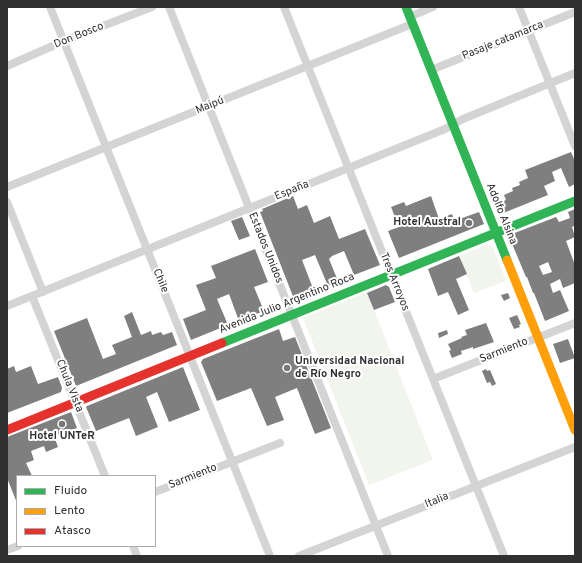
<!DOCTYPE html>
<html>
<head>
<meta charset="utf-8">
<style>
	body { margin:0 }
	#map { position:relative; width:582px; height:563px; overflow:hidden; background:#fff; font-family:Overpass,sans-serif }
	canvas { display:block }
	.frame { position:absolute; inset:0; border:8px solid #303030; pointer-events:none }
	.legend { position:absolute; left:16px; top:475px; width:140px; height:72px; box-sizing:border-box; background:#fff; border:1px solid #acacac; margin:0; padding:5px 7px; list-style:none; font-size:12px; color:#303030 }
	.legend li { display:flex; align-items:center; gap:8px; height:20px }
	.legend b { width:20px; border:1px solid #acacac }
</style>
</head>
<body>
<div id="map">
<canvas width="582" height="563"></canvas>
<div class="frame"></div>
<ul class="legend">
<li><b style="height:5px;background:#30b455"></b>Fluido</li>
<li><b style="height:5px;background:#ff9f0a"></b>Lento</li>
<li><b style="height:5px;background:#e5322d"></b>Atasco</li>
</ul>
</div>
<script>
const ctx = document.querySelector('canvas').getContext('2d');
ctx.lineJoin = 'round';
function paint(path, color) {
  ctx.fillStyle = color;
  ctx.fill(path, 'evenodd');
}
function toPath(rows) {
  const path = new Path2D();
  for (const r of rows) {
    path.moveTo(r[0], r[1]);
    for (let i = 2; i < r.length; i += 2) path.lineTo(r[i], r[i + 1]);
  }
  return path;
}
function stroke(path, color, width, dash) {
  ctx.strokeStyle = color;
  ctx.lineWidth = width;
  ctx.lineCap = dash ? 'butt' : 'round';
  ctx.setLineDash(dash || []);
  ctx.stroke(path);
}
function write(font, color, halo, rows, align = 'center') {
  ctx.font = font + ' Overpass,sans-serif';
  ctx.lineWidth = 4;
  ctx.setLineDash([]);
  ctx.textBaseline = 'middle';
  ctx.strokeStyle = halo;
  ctx.fillStyle = color;
  for (const [text, x, y, turn = 0] of rows) {
    ctx.save();
    ctx.translate(x, y);
    ctx.rotate((+turn || 0) * Math.PI / 180);
    ctx.textAlign = isNaN(turn) ? turn : align;
    if (halo) ctx.strokeText(text, 0, 0);
    ctx.fillText(text, 0, 0);
    ctx.restore();
  }
}
const green = toPath([
	[486,245,493,247,506,281,474,293,459,256],
	[367,292,433,460,369,485,303,318]
]);
const building = toPath([
	[571,152,575,161,575,184,569,187,561,168,552,172,555,181,544,186,548,195,501,214,497,204,506,200,504,195,513,191,512,188,520,185,519,182,528,178,525,170],
	[293,196,298,209,307,205,314,223,330,216,339,239,365,229,380,265,354,275,344,251,332,256,329,259,338,281,328,286,315,255,302,260,314,291,294,299,260,212,263,211,262,209],
	[431,196,439,219,452,214,454,221,479,212,484,224,399,258,388,231,399,227,391,207,404,202,406,206],
	[575,209,575,229,574,226,572,227,575,237,566,241,575,265,575,283,563,288,560,279,550,284,553,293,560,290,569,311,545,321,534,293,533,293,527,277,526,277,510,239,512,234,556,217,559,222,570,218,568,212],
	[548,262,552,272,543,275,539,266],
	[242,217,250,236,239,240,231,221],
	[255,249,268,282,254,287,264,311,239,321,229,294,217,299,228,325,191,340,183,319,206,310,196,285,216,278,211,266],
	[459,256,467,274,456,279,469,310,458,315,448,292,438,296,428,269],
	[386,285,389,287,395,302,374,310,367,293],
	[508,293,510,298,504,301,501,295],
	[132,312,141,335,151,331,152,335,161,332,163,335,172,332,177,345,76,386,54,331,87,318,103,359,116,354,112,345,132,337,124,316],
	[517,315,521,324,519,325,520,327,514,329,509,318],
	[486,323,494,342,473,349,473,347,461,351,462,354,452,358,449,351,451,350,448,344,462,338,461,337,467,335,465,330],
	[279,329,283,341,295,337,331,428,315,434,297,388,275,397,284,420,267,426,251,388,217,401,201,362,203,359],
	[447,330,448,334,439,338,438,333],
	[568,339,575,358,560,363,553,344],
	[14,366,16,372,31,366,38,384,58,377,62,388,61,392,7,413,7,369],
	[183,367,200,410,169,422,157,392,146,397,158,427,136,436,129,418,96,431,86,407,87,406],
	[486,369,487,371,490,370,496,384,492,386,490,382,487,383,482,371],
	[71,412,77,428,54,436,58,447,46,452,44,446,31,451,34,460,26,463,32,476,17,476,17,503,7,478,7,437]
]);
const street = toPath([
	[50,7,270,556],
	[169,7,388,556],
	[284,7,504,556],
	[519,7,575,146],
	[409,17,433,7],
	[7,66,64,41,152,7],
	[431,70,575,12],
	[7,187,412,24],
	[7,202,43,292],
	[32,296,105,476],
	[7,306,445,129,463,119,575,73],
	[433,379,575,323],
	[155,492,280,443],
	[133,546,137,556],
	[7,550,18,546],
	[299,556,575,447]
]);
const fast = toPath([
	[406,7,507,260],
	[222,343,575,201]
]);
const slow = toPath([
	[507,260,575,430]
]);
const jam = toPath([
	[7,430,222,343]
]);
const markers = [
	[469,223,4,"#787878"],
	[287,368,4,"#787878"],
	[62,424,4,"#787878"]
];
const streetNames = [
	["Don Bosco",79,36,-22],
	["Pasaje catamarca",503,41,-22],
	["Maipú",210,106,-22],
	["España",292,191,-22],
	["Adolfo Alsina",501,214,68],
	["Estados Unidos",265,248,68],
	["Chile",160,281,68],
	["Tres Arroyos",394,282,68],
	["Avenida Julio Argentino Roca",287,304,-22],
	["Sarmiento",504,351,-22],
	["Chula Vista",69,386,68],
	["Sarmiento",193,477,-22],
	["Italia",437,501,-22]
];
const poiNames = [
	["Hotel Austral",461,223],
	["Universidad Nacional",295,362,"left"],
	["de Río Negro",295,375,"left"],
	["Hotel UNTeR",62,437,"center"]
];
paint(green, '#f2f5ed');
paint(building, '#7f7f7f');
stroke(street, '#d4d4d4', 8);
stroke(fast, '#30b455', 9);
stroke(slow, '#ff9f0a', 9);
stroke(jam, '#e5322d', 9);
for (const [x, y, r, color] of markers) {
  const dot = new Path2D();
  dot.arc(x, y, r, 0, 2 * Math.PI);
  ctx.fillStyle = color;
  ctx.fill(dot);
  stroke(dot, '#fff', 1.5);
}
write('11px', '#303030', '#fff', streetNames);
write('bold 11px', '#303030', '#fff', poiNames, 'right');
</script>
</body>
</html>
